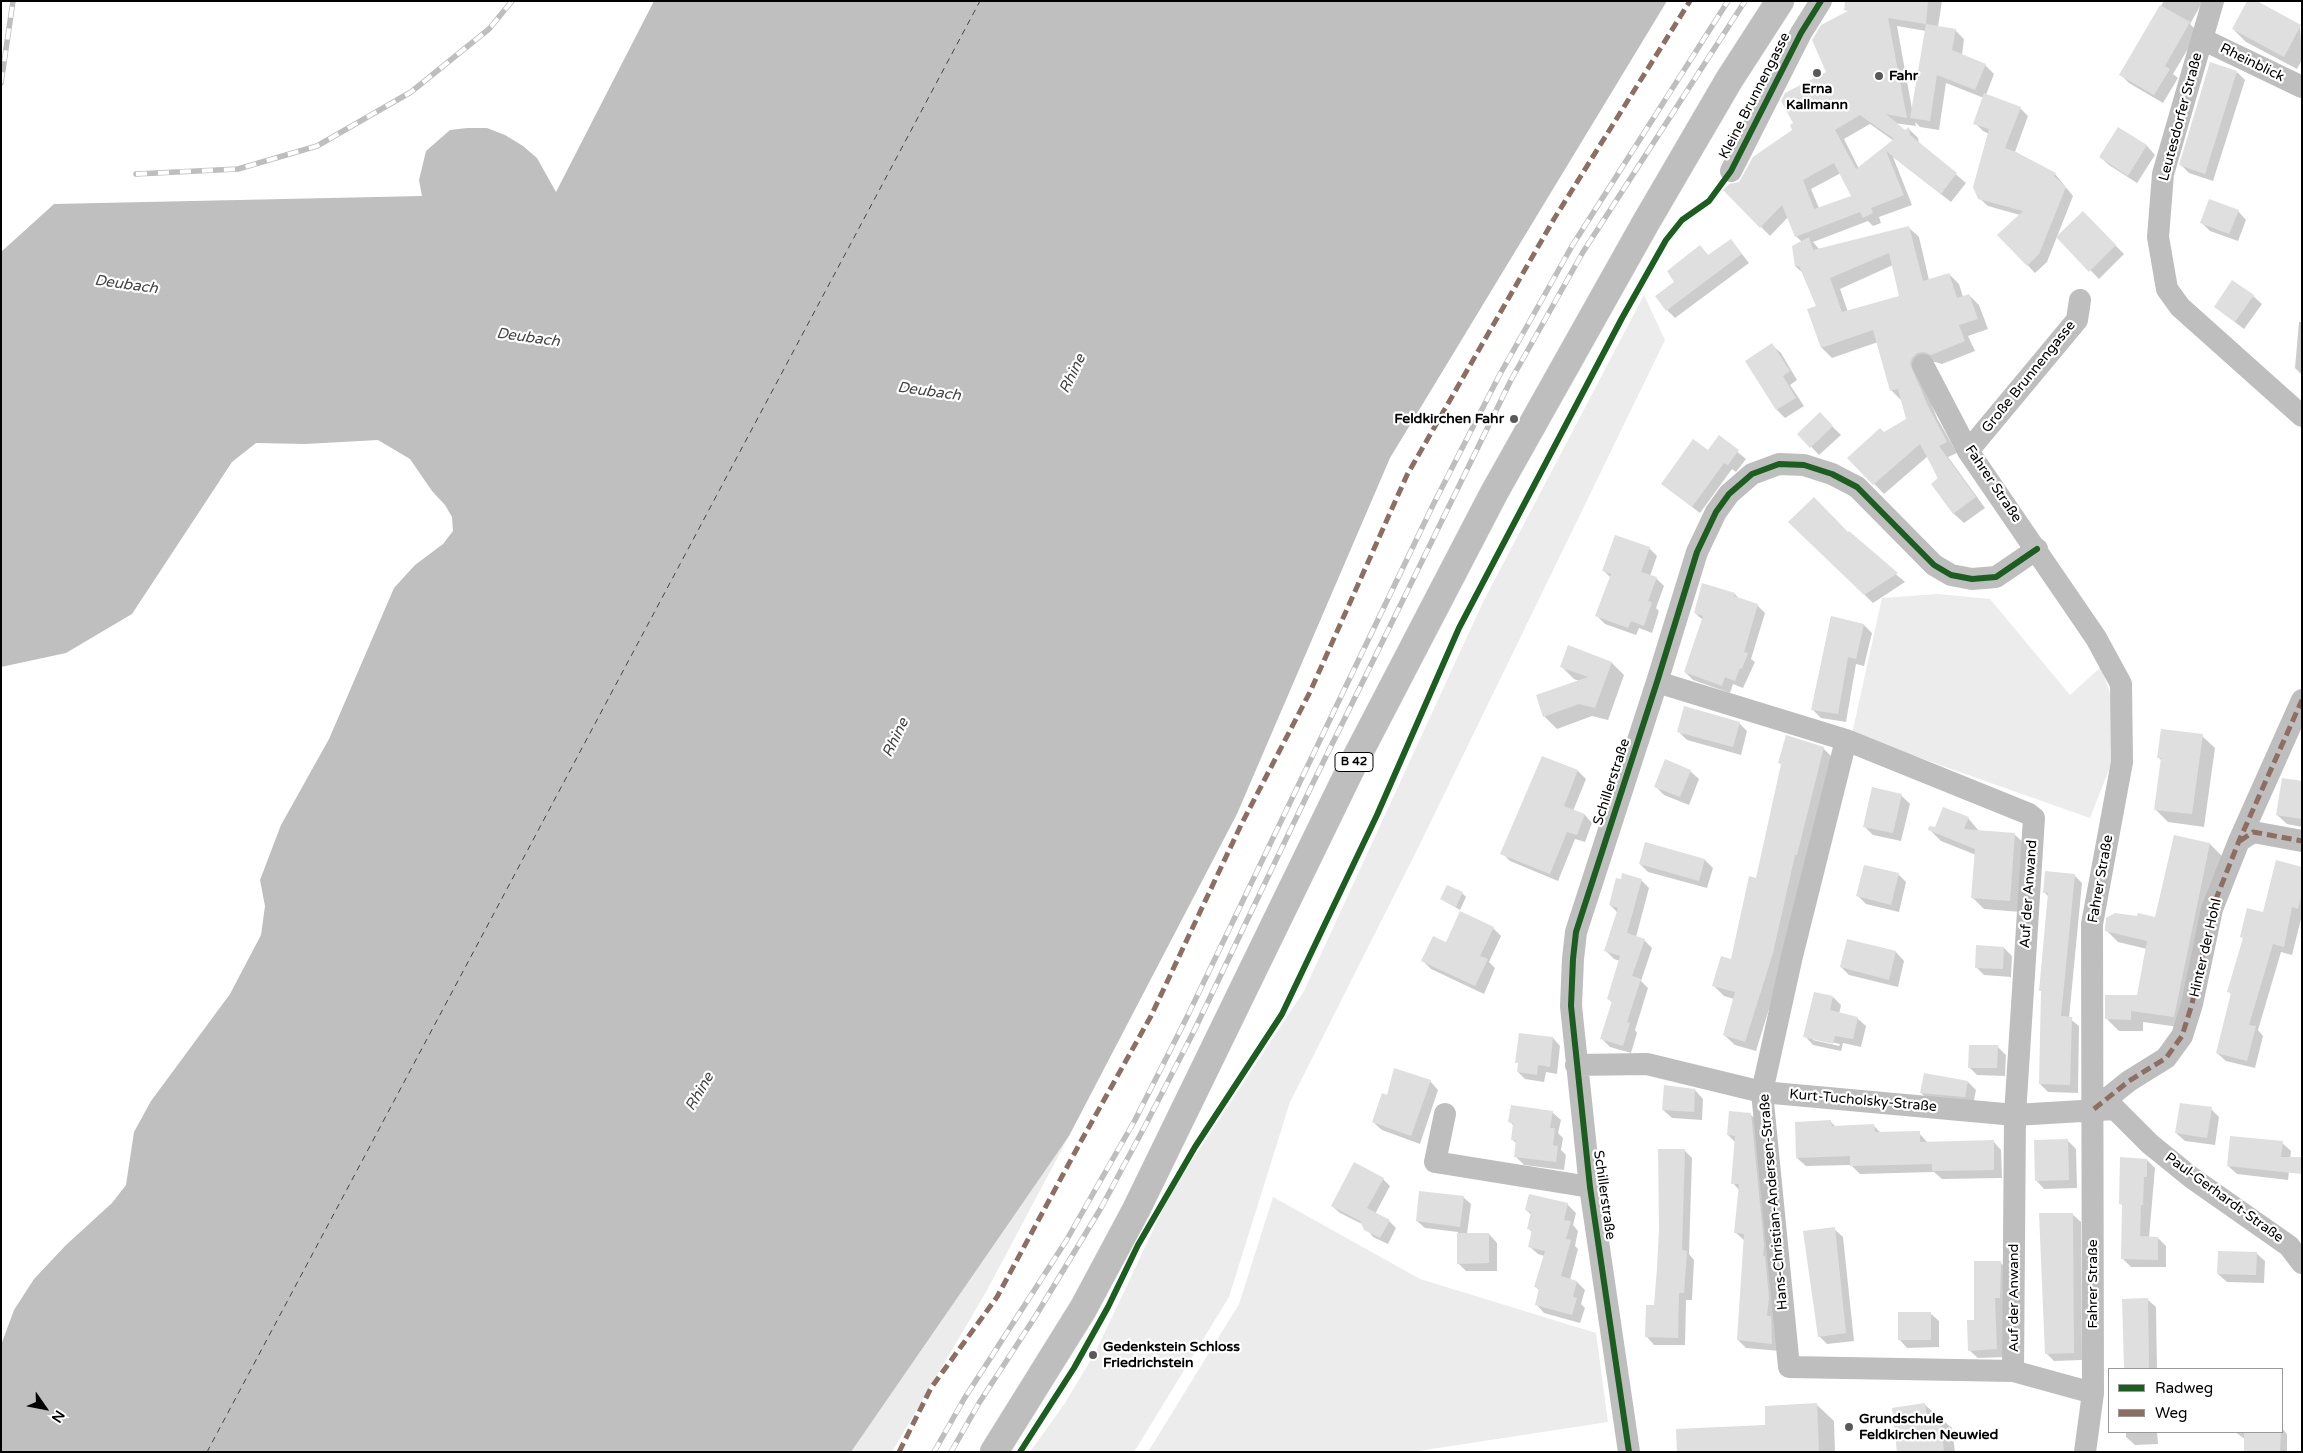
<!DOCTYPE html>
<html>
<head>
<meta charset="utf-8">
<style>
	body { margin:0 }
	#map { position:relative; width:2303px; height:1453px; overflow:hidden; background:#fff; font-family:"Varela Round",sans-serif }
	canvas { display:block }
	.frame { position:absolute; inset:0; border:2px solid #000; pointer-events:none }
	.legend { position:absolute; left:2108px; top:1368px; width:175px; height:65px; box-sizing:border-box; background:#fff; border:1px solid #999; margin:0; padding:6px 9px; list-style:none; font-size:15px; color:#000 }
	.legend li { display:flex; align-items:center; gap:10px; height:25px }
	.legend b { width:25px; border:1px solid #999 }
	.north { position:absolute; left:20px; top:1383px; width:50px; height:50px; -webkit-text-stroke:4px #fff; paint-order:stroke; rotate:123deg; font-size:14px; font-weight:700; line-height:20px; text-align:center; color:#000 }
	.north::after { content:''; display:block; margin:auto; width:18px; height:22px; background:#000; clip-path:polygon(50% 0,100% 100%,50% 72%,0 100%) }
</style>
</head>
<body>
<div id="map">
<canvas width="2303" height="1453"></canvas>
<div class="frame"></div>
<ul class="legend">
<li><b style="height:6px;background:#1b5e20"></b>Radweg</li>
<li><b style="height:6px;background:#8d6e63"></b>Weg</li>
</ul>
<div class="north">N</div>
</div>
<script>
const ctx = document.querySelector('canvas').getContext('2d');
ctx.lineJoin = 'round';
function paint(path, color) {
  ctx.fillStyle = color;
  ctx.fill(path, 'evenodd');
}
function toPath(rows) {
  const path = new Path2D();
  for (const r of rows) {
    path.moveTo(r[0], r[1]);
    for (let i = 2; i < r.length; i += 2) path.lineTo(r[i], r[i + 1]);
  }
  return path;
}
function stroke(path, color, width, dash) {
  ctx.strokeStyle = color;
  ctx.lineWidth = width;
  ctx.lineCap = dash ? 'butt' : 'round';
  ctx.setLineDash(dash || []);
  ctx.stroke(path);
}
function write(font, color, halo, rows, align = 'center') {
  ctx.font = font + ' "Varela Round",sans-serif';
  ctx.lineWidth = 4.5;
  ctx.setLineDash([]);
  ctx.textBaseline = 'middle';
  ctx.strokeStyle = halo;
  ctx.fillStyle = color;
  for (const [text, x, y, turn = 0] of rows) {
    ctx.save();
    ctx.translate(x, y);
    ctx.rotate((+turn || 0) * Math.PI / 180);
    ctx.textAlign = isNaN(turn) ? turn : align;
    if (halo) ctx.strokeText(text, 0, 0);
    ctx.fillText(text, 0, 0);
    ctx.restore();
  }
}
const green = toPath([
	[1644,295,1665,340,1417,850,1290,1102,1229,1297,1134,1452,1030,1452,1065,1403,1096,1351,1171,1192,1304,991,1483,602],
	[1938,594,1990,599,2070,695,2101,667,2113,702,2112,762,2090,818,1852,734,1882,598],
	[1069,1136,986,1292,892,1452,851,1452],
	[1273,1197,1420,1279,1596,1333,1608,1422,1412,1452,1148,1452,1239,1304]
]);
const water = toPath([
	[654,1,1667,1,1390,458,1237,814,1069,1136,851,1452,1,1452,1,1345,14,1310,34,1279,66,1245,112,1203,126,1185,134,1132,151,1101,230,994,261,935,265,906,260,880,281,825,329,739,394,588,415,565,443,544,453,531,452,517,445,505,432,491,410,459,378,440,305,444,256,443,232,462,132,614,66,653,1,667,1,252,54,204,422,196,419,180,426,151,450,130,467,128,487,128,505,135,523,146,537,158,556,192]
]);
const shadow = toPath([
	[1858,1,1942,1,1938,27,1955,30,1964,39,1962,55,1985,65,1994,74,1986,95,2020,108,2028,116,2015,152,2055,174,2073,196,2047,262,2035,273,1999,235,2020,215,1988,206,1979,198,1989,134,1983,131,1975,123,1984,98,1946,83,1939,130,1920,127,1915,122,1916,126,1894,123,1905,132,1909,129,1918,138,1919,143,1966,183,1951,202,1893,157,1912,205,1879,217,1881,223,1873,226,1868,221,1813,242,1820,250,1908,227,1919,237,1929,280,1949,274,1959,284,1963,297,1969,295,1979,305,1988,329,1968,336,1975,351,1942,364,1935,362,1928,363,1920,375,1937,418,1957,453,1948,457,1985,508,1964,523,1953,513,1928,456,1884,494,1849,458,1908,419,1902,401,1892,391,1878,342,1832,358,1822,348,1818,307,1804,274,1796,267,1793,247,1802,242,1796,236,1788,217,1770,236,1725,190,1739,183,1794,131,1827,72],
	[1897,26,1926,31,1912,109],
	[1870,124,1894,141,1859,169,1844,139],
	[1841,173,1853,197,1819,208,1811,189],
	[1893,265,1901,296,1848,312,1840,289],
	[2164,1,2203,1,2190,24,2198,32,2173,74,2178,78,2163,103,2129,83,2120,74],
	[2300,26,2302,60,2297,69,2246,42,2233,29],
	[2237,72,2245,80,2213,181,2189,173,2181,165],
	[2119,128,2147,146,2155,155,2137,183,2109,165,2100,157],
	[2238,211,2246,220,2238,241,2210,231,2201,222],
	[2083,213,2124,254,2099,279,2058,237],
	[1731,240,1749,263,1675,318,1667,310,1676,282,1700,247,1709,256],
	[2253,296,2262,304,2244,329,2215,307],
	[2299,322,2302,322,2302,375,2295,368],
	[1772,345,1781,353,1797,380,1790,385,1804,406,1785,418,1777,410,1747,361],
	[1828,422,1841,435,1819,455,1799,434],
	[1719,437,1746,459,1736,472,1732,469,1700,513,1662,484,1708,452],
	[1790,522,1848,534,1905,582,1873,603],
	[1649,548,1657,556,1650,576,1656,578,1664,586,1656,608,1659,611,1652,633,1639,628,1636,635,1605,624,1597,616,1611,578,1604,571],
	[1735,594,1740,600,1757,605,1765,613,1751,659,1755,662,1743,688,1733,684,1730,693,1693,680,1685,672,1703,620,1695,613],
	[1831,617,1864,625,1872,633,1864,666,1856,664,1846,722,1821,718,1812,709],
	[1612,663,1624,675,1608,720,1592,716,1557,729,1544,716,1579,681,1574,679,1561,666],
	[1739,723,1747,731,1741,755,1687,740,1678,731],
	[2202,736,2215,748,2204,827,2168,822,2155,809,2162,761,2158,757],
	[1823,748,1834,759,1783,964,1756,1051,1735,1045,1724,1035,1734,999,1724,996,1714,986,1732,961,1757,879,1782,765,1779,762],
	[1543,757,1578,771,1586,779,1573,811,1585,815,1592,823,1585,842,1575,839,1558,881,1510,861,1502,853],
	[1690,771,1699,779,1689,805,1664,795,1656,787],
	[2302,782,2302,827,2287,824,2277,815],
	[1901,795,1910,804,1901,841,1873,835,1864,826],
	[1968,818,1979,831,2014,834,2026,845,2021,912,1984,909,1972,897,1976,855,1941,841,1929,829],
	[2175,836,2210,844,2222,856,2186,1028,2143,1022,2143,1031,2119,1031,2107,1019,2138,997,2147,949,2118,942,2106,930,2138,917,2156,919],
	[1705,860,1713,868,1707,888,1648,872,1640,864],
	[2302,868,2302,915,2292,955,2281,952,2258,1030,2263,1036,2255,1068,2226,1061,2217,1053,2232,995,2229,992,2263,913],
	[1898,874,1906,882,1899,912,1866,904,1858,896],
	[2074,875,2082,883,2069,1018,2079,1026,2078,1093,2048,1092,2040,1084,2042,992,2040,990,2049,897,2044,892],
	[1622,880,1641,880,1649,888,1636,937,1644,940,1652,948,1641,981,1648,988,1635,1030,1637,1033,1631,1053,1610,1047,1602,1039,1613,1003,1608,999,1620,961,1614,959,1606,951,1618,913,1610,905],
	[1462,893,1466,897,1460,910,1441,899],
	[1493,928,1501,936,1489,962,1495,968,1484,994,1431,969,1423,961,1446,944],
	[2004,948,2012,956,2011,977,1984,975,1976,967],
	[1896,952,1904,961,1898,987,1849,975,1841,967],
	[1833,997,1841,1005,1839,1014,1857,1018,1866,1026,1861,1047,1843,1043,1841,1051,1813,1045,1805,1036],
	[1813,1038,1840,1044,1839,1046,1813,1040],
	[1553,1038,1560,1046,1557,1074,1546,1072,1544,1082,1525,1079,1518,1072,1519,1064,1517,1062],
	[1997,1046,2006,1055,2005,1076,1977,1075,1969,1067],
	[1430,1081,1438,1090,1420,1144,1382,1130,1373,1122,1387,1096],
	[1968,1082,1976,1090,1973,1105,1930,1101,1921,1093],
	[1695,1090,1703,1099,1702,1120,1672,1118,1663,1110],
	[2211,1109,2219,1117,2215,1145,2185,1141,2176,1133],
	[1552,1112,1561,1120,1558,1133,1563,1138,1561,1150,1566,1155,1564,1170,1524,1165,1516,1157,1517,1144,1512,1139,1514,1126,1510,1122],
	[1750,1114,1759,1122,1780,1351,1746,1348,1738,1340,1745,1241,1735,1232,1739,1190,1733,1183,1736,1143,1728,1135],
	[1831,1122,1836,1127,1874,1126,1881,1133,1919,1133,1928,1143,1993,1141,2001,1150,2002,1178,1942,1179,1934,1172,1860,1174,1851,1165,1806,1166,1797,1158],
	[2068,1141,2076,1149,2077,1188,2044,1189,2036,1180],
	[2282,1143,2291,1151,2288,1180,2237,1174,2228,1166],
	[1684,1150,1692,1158,1689,1254,1694,1260,1692,1300,1686,1300,1685,1345,1654,1345,1647,1337,1655,1306],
	[2147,1160,2155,1168,2149,1238,2158,1238,2166,1246,2166,1267,2131,1267,2123,1259,2123,1206,2120,1203],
	[1383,1179,1390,1186,1375,1214,1389,1221,1396,1228,1388,1244,1373,1237,1364,1225,1340,1213,1332,1206],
	[1463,1197,1471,1204,1467,1234,1489,1234,1497,1243,1497,1271,1466,1271,1458,1263,1458,1232,1425,1228,1417,1221],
	[1567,1204,1576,1213,1573,1225,1578,1231,1575,1246,1578,1249,1570,1280,1577,1282,1585,1290,1581,1304,1585,1308,1580,1323,1544,1313,1536,1304,1540,1291,1536,1287,1544,1256,1538,1254,1529,1246,1533,1233,1529,1229,1532,1215,1526,1210],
	[2072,1214,2081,1222,2082,1360,2054,1361,2046,1353],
	[1834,1229,1843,1237,1854,1341,1827,1344,1819,1336],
	[2256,1253,2265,1261,2264,1283,2227,1282,2218,1274],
	[2000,1262,2009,1271,2005,1357,1978,1358,1969,1350,1975,1321],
	[2147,1299,2156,1307,2157,1369,2125,1369,2123,1300],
	[1930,1313,1939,1321,1939,1347,1907,1348,1899,1339],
	[1816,1404,1834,1421,1835,1452,1678,1452,1766,1426],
	[1925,1405,1952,1428,1955,1452,1899,1452],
	[2282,1428,2287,1434,2287,1452,2245,1452,2245,1439,2235,1432,2282,1432],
	[2126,1432,2157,1432,2158,1444,2135,1445,2126,1437]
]);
const ferry = toPath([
	[207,1452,980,1]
]);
const building = toPath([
	[1845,1,1928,1,1926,24,1956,29,1952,50,1986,64,1975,90,1937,75,1930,121,1910,118,1926,24,1888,18,1907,118,1886,114,1905,130,1909,127,1910,135,1957,173,1941,194,1886,151,1904,195,1871,208,1873,213,1863,218,1860,212,1795,237,1782,205,1760,228,1723,190,1729,184,1739,182,1753,157,1792,130,1790,125,1793,123,1781,101,1785,93,1826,72,1812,40,1821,25,1848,11,1844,10],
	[1860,115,1894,139,1856,169,1835,130],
	[1834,163,1851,196,1814,209,1803,180],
	[2247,1,2257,1,2301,25,2284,57,2232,29],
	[2160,5,2190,22,2165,66,2170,69,2154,95,2119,75],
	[2210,62,2237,71,2205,174,2179,165],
	[1984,93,2021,107,2005,148,2016,152,2056,173,2054,176,2066,187,2039,254,2027,266,1997,235,2023,211,1978,199,1973,187,1989,129,1973,124],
	[2118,127,2147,145,2128,176,2099,157],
	[2209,199,2239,210,2229,234,2200,223],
	[2083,211,2116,245,2089,272,2056,237],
	[1909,226,1923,281,1949,273,1957,298,1969,294,1978,319,1959,325,1965,341,1931,355,1924,352,1917,353,1912,358,1910,364,1928,406,1947,442,1939,446,1976,497,1953,514,1931,484,1938,478,1920,444,1873,485,1847,458,1880,428,1884,432,1906,419,1898,389,1890,391,1873,330,1821,348,1807,309,1816,306,1799,266,1795,267,1792,246,1809,237,1813,250],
	[1889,253,1899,296,1842,312,1830,278],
	[1731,239,1742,254,1666,311,1655,296,1674,282,1667,271,1700,245,1708,255],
	[2232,280,2254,295,2235,322,2214,307],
	[1772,343,1790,371,1783,376,1796,398,1776,410,1745,361],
	[1820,412,1833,426,1810,448,1797,434],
	[1719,435,1739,450,1728,465,1724,463,1692,507,1661,484,1693,439,1708,450],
	[1814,497,1848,532,1849,531,1898,573,1864,595,1788,522],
	[1615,535,1650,547,1641,572,1657,577,1648,601,1652,602,1644,626,1631,621,1628,628,1595,616,1611,574,1602,571],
	[1702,583,1735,593,1734,596,1758,604,1744,652,1748,653,1742,669,1740,668,1735,681,1725,677,1722,686,1684,672,1703,616,1694,613],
	[1831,616,1864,624,1856,659,1848,657,1838,714,1811,710],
	[1568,645,1612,662,1595,708,1579,704,1543,717,1536,695,1588,677,1560,667],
	[1684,706,1740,722,1733,747,1677,732],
	[2161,729,2203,734,2192,814,2154,810,2161,758,2157,758],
	[1786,735,1824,747,1797,855,1795,855,1773,953,1745,1042,1723,1035,1735,992,1712,986,1721,956,1731,959,1749,876,1756,878,1781,764,1778,763],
	[1542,756,1578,770,1564,806,1585,814,1577,835,1567,832,1550,874,1500,854],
	[1665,759,1691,770,1680,797,1654,787],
	[2282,778,2302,781,2302,819,2276,815],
	[1872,787,1902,794,1893,833,1863,827],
	[1943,807,1969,817,1964,829,2015,833,2010,901,1971,898,1975,849,1928,830,1929,826,1935,827],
	[2174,835,2210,843,2174,1017,2131,1011,2131,1020,2105,1019,2105,995,2137,995,2147,941,2105,931,2106,918,2115,913,2137,916,2138,913,2155,917],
	[1645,842,1705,859,1699,881,1639,864],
	[2276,860,2302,867,2302,893,2298,909,2292,907,2284,947,2273,944,2249,1025,2256,1026,2247,1061,2216,1053,2231,993,2227,992,2243,938,2240,937,2247,908,2263,912],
	[1864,865,1899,873,1891,905,1856,896],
	[2045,871,2075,874,2061,1016,2072,1017,2070,1085,2039,1084,2041,991,2039,991,2048,893,2043,893],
	[1622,873,1642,879,1627,933,1645,939,1632,976,1641,979,1627,1022,1630,1023,1623,1046,1600,1039,1612,1001,1607,999,1620,956,1604,951,1618,908,1609,905,1616,878,1621,879],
	[1447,885,1463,892,1456,907,1440,899],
	[1460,911,1494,927,1480,956,1488,959,1475,986,1421,961,1433,936,1446,942],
	[1847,939,1896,951,1889,980,1840,967],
	[1976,945,2004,947,2003,969,1975,968],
	[1814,992,1833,996,1830,1010,1858,1017,1853,1039,1835,1036,1833,1044,1803,1037],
	[1519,1033,1553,1037,1550,1067,1538,1065,1537,1075,1517,1072,1518,1063,1515,1063],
	[1969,1045,1998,1045,1997,1068,1968,1068],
	[1394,1068,1431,1080,1411,1136,1372,1122,1382,1093,1387,1095],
	[1924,1073,1968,1081,1965,1097,1920,1093],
	[1664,1085,1695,1089,1694,1112,1662,1110],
	[2180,1103,2212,1107,2207,1138,2175,1133],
	[1511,1105,1553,1111,1550,1128,1555,1128,1553,1145,1558,1146,1556,1162,1514,1157,1516,1140,1511,1140,1513,1123,1508,1122],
	[1729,1111,1751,1113,1764,1245,1763,1256,1765,1256,1769,1297,1767,1316,1771,1316,1772,1344,1737,1340,1744,1234,1734,1233,1739,1184,1731,1184,1735,1136,1727,1135],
	[1831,1120,1832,1126,1874,1124,1875,1132,1920,1131,1920,1142,1994,1140,1994,1170,1932,1171,1932,1164,1850,1166,1850,1156,1796,1158,1795,1122],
	[2230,1136,2283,1141,2281,1157,2302,1157,2302,1174,2227,1166],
	[2068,1139,2069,1180,2035,1181,2034,1140],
	[1658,1149,1685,1149,1682,1250,1687,1251,1684,1293,1679,1293,1678,1338,1645,1337,1646,1305,1654,1305,1657,1268,1659,1228],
	[2120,1157,2147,1159,2147,1177,2144,1177,2143,1205,2141,1205,2140,1236,2158,1237,2158,1260,2121,1259,2122,1204,2119,1204],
	[1354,1162,1384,1178,1367,1208,1390,1220,1380,1238,1364,1230,1360,1221,1331,1206],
	[1419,1191,1464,1196,1460,1227,1416,1221],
	[1529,1194,1568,1203,1564,1220,1571,1221,1566,1239,1571,1240,1561,1276,1577,1281,1573,1297,1577,1298,1572,1315,1535,1305,1539,1288,1534,1287,1545,1251,1528,1247,1532,1230,1527,1229,1531,1212,1525,1210],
	[2039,1213,2073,1213,2074,1353,2045,1354],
	[1835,1227,1846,1333,1818,1337,1803,1231],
	[1457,1233,1489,1233,1489,1263,1457,1264],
	[2218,1251,2257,1252,2256,1275,2217,1274],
	[1974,1261,2001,1261,2000,1298,1995,1298,1997,1349,1968,1351,1967,1320,1974,1320],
	[2148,1298,2149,1369,2124,1369,2122,1299],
	[1898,1312,1931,1312,1931,1340,1898,1340],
	[1817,1403,1819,1452,1677,1452,1676,1429,1765,1425,1765,1406],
	[1925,1403,1927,1416,1940,1414,1944,1452,1897,1452,1892,1408],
	[2244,1432,2281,1432,2280,1452,2244,1452]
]);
const street = toPath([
	[2213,1,2163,174,2158,237,2167,289,2180,307,2302,416],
	[2202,39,2302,87],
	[1731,171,1801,33,1821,1],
	[1923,365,1968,451,2096,638,2121,684,2122,762,2092,924,2093,1393,2085,1452],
	[1968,451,2077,320,2080,300],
	[1657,682,1846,740,2029,814,2034,818,2015,1115,2013,1371],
	[1846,740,1792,956,1762,1092,1789,1367,2013,1371,2093,1393],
	[2239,841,2253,832,2302,841],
	[1576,1065,1647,1064,1762,1092,2015,1115,2115,1109,2150,1144,2192,1178,2289,1246,2302,1263],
	[2094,1109,2129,1081,2166,1058,2182,1036,2192,1004,2212,909,2239,841,2302,700],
	[1445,1114,1435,1162,1590,1187],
	[1629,1452,1590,1187,1571,1006,1573,959,1576,932,1657,682,1697,552,1716,512,1729,494,1752,474,1779,464,1804,465,1832,474,1857,487,1934,565,1951,575,1972,579,1996,577,2037,549]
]);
const primary = toPath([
	[994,1452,1083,1309,1136,1210,1353,764,1494,493,1645,224,1729,80,1780,1]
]);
const rail = toPath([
	[1,83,13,1],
	[136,174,238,169,317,146,411,92,489,29,512,1],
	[934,1452,964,1399,1066,1241,1135,1120,1187,1017,1433,505,1499,376,1572,246,1728,1],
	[951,1452,979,1403,1035,1317,1101,1208,1145,1126,1193,1033,1312,785,1511,380,1583,252,1745,1]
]);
const quiet = toPath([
	[2240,841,2253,832,2302,841],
	[2094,1109,2129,1081,2166,1058,2182,1036,2192,1004,2212,909,2239,841,2302,700],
	[899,1452,931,1388,997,1297,1080,1143,1151,1016,1241,825,1310,692,1407,475,1554,219,1690,1]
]);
const cycleway = toPath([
	[1020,1452,1074,1368,1108,1307,1138,1245,1195,1147,1282,1014,1377,815,1459,628,1622,318,1666,240,1682,220,1709,201,1731,171,1801,33,1821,1],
	[1629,1452,1590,1187,1571,1006,1573,959,1576,932,1657,682,1697,552,1716,512,1729,494,1752,474,1779,464,1804,465,1832,474,1857,487,1934,565,1951,575,1972,579,1996,577,2037,549]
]);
const markers = [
	[1817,73,5,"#595959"],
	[1879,76,5,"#595959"],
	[1514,419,5,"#595959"],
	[1093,1355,5,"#595959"],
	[1849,1427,5,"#595959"]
];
const shields = [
	[1354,762,38]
];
const shieldNames = [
	["B 42",1354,762]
];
const streetNames = [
	["Rheinblick",2252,63,26],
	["Kleine Brunnengasse",1755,96,-63],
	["Leutesdorfer Straße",2181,117,-75],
	["Große Brunnengasse",2029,377,-51],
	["Fahrer Straße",1993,484,56],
	["Schillerstraße",1612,782,-72],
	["Fahrer Straße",2101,879,-80],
	["Auf der Anwand",2029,894,-86],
	["Hinter der Hohl",2206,948,-77],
	["Kurt-Tucholsky-Straße",1863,1101,5],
	["Schillerstraße",1604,1195,82],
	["Paul-Gerhardt-Straße",2224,1198,36],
	["Hans-Christian-Andersen-Straße",1774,1202,-95],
	["Fahrer Straße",2093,1284,-90],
	["Auf der Anwand",2014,1298,-90]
];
const poiNames = [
	["Fahr",1889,76],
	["Erna",1817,89,"center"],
	["Kallmann",1817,105,"center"],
	["Feldkirchen Fahr",1504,419,"right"],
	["Gedenkstein Schloss",1103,1347],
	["Friedrichstein",1103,1363],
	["Grundschule",1859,1419],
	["Feldkirchen Neuwied",1859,1435]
];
const waterNames = [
	["Deubach",126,285,8],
	["Deubach",528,338,8],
	["Rhine",1073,374,-64],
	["Deubach",929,392,8],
	["Rhine",896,738,-64],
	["Rhine",700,1092,-60]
];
paint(green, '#ececec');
paint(water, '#bfbfbf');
paint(shadow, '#0003');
stroke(ferry, '#444', 1, [6, 5]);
paint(building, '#dfdfdf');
stroke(primary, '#dbdbdb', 29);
stroke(street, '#bebebe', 22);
stroke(primary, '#bebebe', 28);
stroke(rail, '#bebebe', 5.5);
stroke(rail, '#fff', 4, [11]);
stroke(quiet, '#8d6e63', 5, [10, 5]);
stroke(cycleway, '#1b5e20', 6);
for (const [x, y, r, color] of markers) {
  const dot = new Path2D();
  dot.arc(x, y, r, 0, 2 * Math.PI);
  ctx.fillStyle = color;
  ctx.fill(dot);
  stroke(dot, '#fff', 2);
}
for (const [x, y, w] of shields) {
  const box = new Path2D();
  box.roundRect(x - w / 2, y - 9.5, w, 19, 4);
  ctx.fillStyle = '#fff';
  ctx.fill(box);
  stroke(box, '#000', 1);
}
write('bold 12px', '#000', null, shieldNames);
write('14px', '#000', '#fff', streetNames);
write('bold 14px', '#000', '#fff', poiNames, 'left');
write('italic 15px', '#444', '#fff', waterNames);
</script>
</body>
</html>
